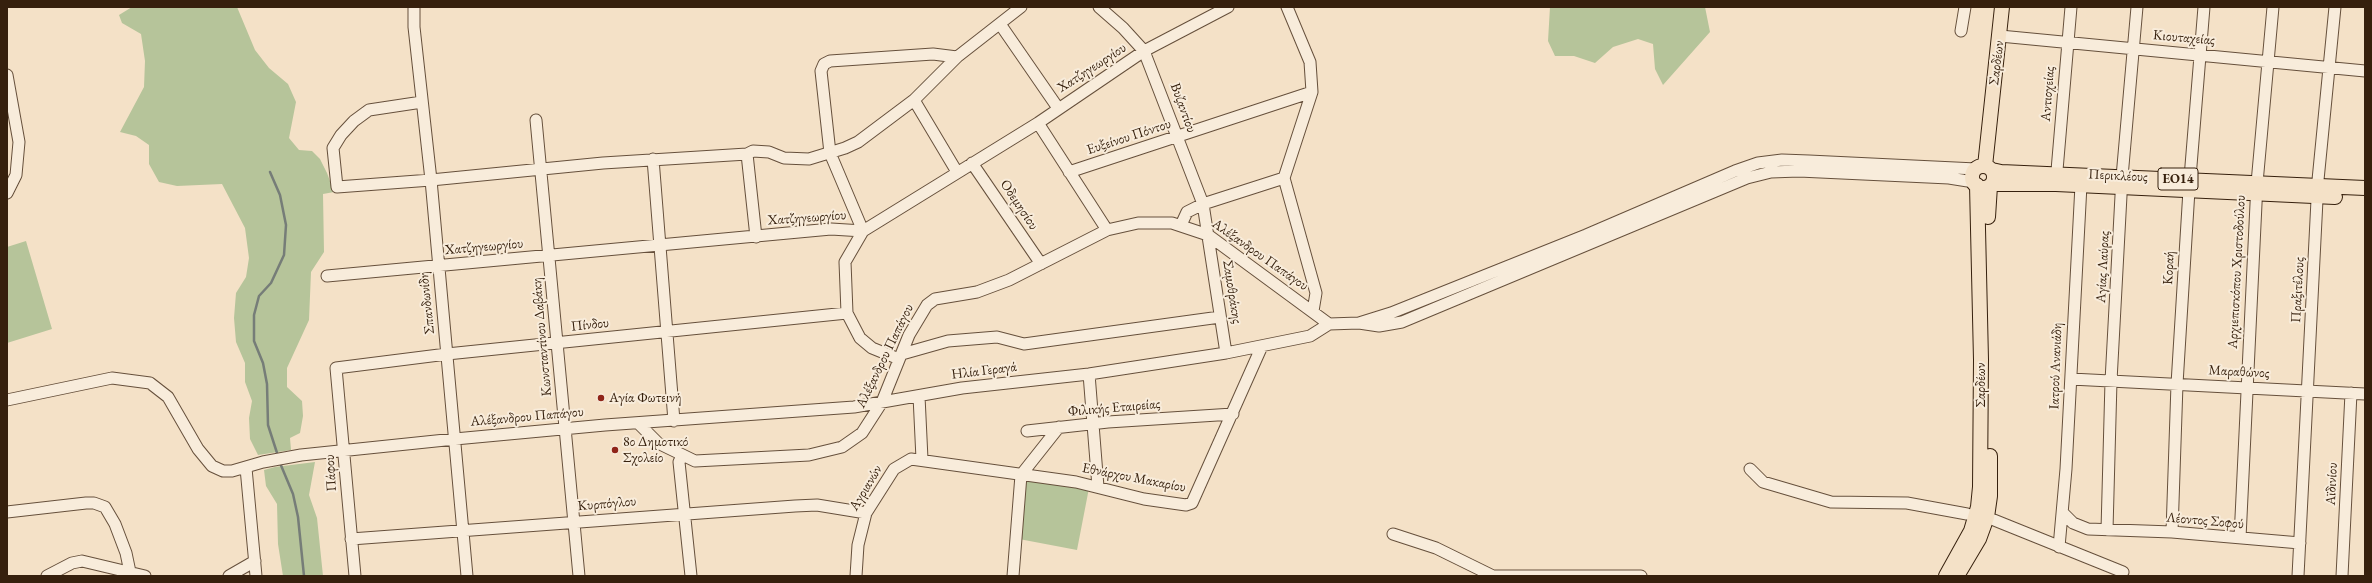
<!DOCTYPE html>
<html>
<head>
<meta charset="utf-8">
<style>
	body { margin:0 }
	#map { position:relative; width:2372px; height:583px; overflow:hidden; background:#f4e1c7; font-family:"EB Garamond",serif }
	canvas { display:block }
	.frame { position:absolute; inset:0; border:8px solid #36200d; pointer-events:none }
</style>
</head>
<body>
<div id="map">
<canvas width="2372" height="583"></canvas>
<div class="frame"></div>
</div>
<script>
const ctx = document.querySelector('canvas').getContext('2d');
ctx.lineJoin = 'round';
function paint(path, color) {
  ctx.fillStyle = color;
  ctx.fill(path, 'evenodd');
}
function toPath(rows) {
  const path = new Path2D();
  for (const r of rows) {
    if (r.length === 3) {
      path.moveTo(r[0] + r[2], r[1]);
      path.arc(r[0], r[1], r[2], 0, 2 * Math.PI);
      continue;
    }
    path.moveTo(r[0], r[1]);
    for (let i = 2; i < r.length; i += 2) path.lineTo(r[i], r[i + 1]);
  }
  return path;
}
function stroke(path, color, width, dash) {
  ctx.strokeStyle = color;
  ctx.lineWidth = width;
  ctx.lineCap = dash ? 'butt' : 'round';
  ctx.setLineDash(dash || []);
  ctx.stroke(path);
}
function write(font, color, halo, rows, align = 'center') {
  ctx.font = font + ' "EB Garamond",serif';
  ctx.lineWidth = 4;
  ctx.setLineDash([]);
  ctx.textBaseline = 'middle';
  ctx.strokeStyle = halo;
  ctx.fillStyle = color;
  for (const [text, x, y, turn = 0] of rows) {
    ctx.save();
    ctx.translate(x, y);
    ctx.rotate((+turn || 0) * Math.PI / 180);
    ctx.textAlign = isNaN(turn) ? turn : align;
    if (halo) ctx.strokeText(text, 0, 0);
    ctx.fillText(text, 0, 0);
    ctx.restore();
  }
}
const green = toPath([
	[132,7,237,7,255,50,269,68,288,84,296,102,289,138,299,150,312,151,320,159,327,173,334,192,323,194,324,252,311,272,309,320,287,368,287,387,302,401,303,416,300,433,290,438,291,450,258,455,250,439,249,418,252,401,245,382,245,363,236,342,234,318,236,293,246,277,249,258,245,228,222,184,177,186,159,182,149,164,149,145,136,136,120,132,144,87,145,61,141,34,122,23,119,15],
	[1550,7,1705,7,1710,32,1663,85,1655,69,1653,44,1638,39,1613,47,1595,63,1574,56,1555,56,1548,41],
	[26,241,52,329,7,343,7,247],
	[315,462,309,495,317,518,323,576,283,576,278,544,277,504,266,486,264,470,275,467],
	[1023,480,1089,488,1077,550,1019,539]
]);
const stream = toPath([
	[270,172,280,195,286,225,284,255,271,283,259,296,254,315,254,341,263,363,267,384,268,425,278,456],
	[280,463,293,494,298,517,304,576]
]);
const minor = toPath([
	[414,7,414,27,431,180,467,576],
	[1099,7,1123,28,1144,51,1203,204,1226,353],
	[1287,7,1310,62,1312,92,1284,178,1316,293,1313,311],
	[1000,24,1058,108],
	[1961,31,1965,7],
	[2000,36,2365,71],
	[7,75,19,142,16,175,7,193],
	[914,100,957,172],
	[422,102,369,110,354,121,341,135,333,148,337,187,431,180,603,163,747,154,753,151,769,152,784,158,809,159,845,148,858,142,914,100,957,57,1021,7],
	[536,120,579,576],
	[1038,123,1107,230],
	[747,154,756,237],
	[653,159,674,421],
	[972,163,1041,264],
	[1069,172,1312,92],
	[2056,182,2071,7],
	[1181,225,1187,212,1203,204,1284,178],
	[327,276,831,229,863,231,1038,123,1144,51,1228,7],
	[1359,323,1379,326,1402,322,1747,178,1771,172,1799,171,1949,178,1974,182],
	[1329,324,1359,323,1391,313,1586,235,1735,171,1758,163,1782,160,1809,161,1976,169],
	[902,354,948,341,997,337,1024,344,1220,317],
	[899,359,872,348,860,338,847,313,845,262,863,231,830,153,821,71,824,64,830,61,933,54,957,57],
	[1089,374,1098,487],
	[2071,379,2365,394],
	[919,396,922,459],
	[7,400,112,378,150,383,168,397,198,449,212,466,223,471,232,471,263,462,301,455,455,439,605,425,854,407,962,388,1089,374,1226,353,1310,336,1329,324],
	[638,423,658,443,695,461,809,455,842,447,862,433,882,402,909,335,927,305,935,299,977,292,1009,280,1107,230,1138,223,1172,223,1208,235,1329,324],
	[1027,431,1108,422,1233,414],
	[682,456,679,462,691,576],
	[246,468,256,576],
	[1750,469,1763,482,1831,502,1907,503,1967,514],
	[1021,475,1059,427],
	[7,512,86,503,94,503,105,507,115,524,126,553,130,572],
	[2063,513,2073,523,2088,529,2172,532,2300,543],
	[1994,520,2123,572],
	[2107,530,2111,381,2122,177,2137,7],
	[2172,532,2177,384,2189,190,2204,7],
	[1393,534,1436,548,1493,576,1641,576],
	[2240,538,2257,183,2273,7],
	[351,539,795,506,817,505,866,513],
	[2059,547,2066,469,2081,185],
	[47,576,72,563,82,561,145,576],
	[229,576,255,561],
	[355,576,336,368,447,354,847,313],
	[856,576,858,545,866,513,894,469,911,459,1076,482,1144,499,1186,505,1192,503,1262,346],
	[1013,576,1021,475],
	[2298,576,2318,180,2335,7],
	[2342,576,2351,393]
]);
const major = toPath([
	[1985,166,2002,7],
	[1983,177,11],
	[1992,170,2001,172,2365,188],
	[1992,184,2056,184,2335,197],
	[1988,217,1990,186],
	[1946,576,1971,531,1978,507,1980,487,1981,360,1977,185],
	[1957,576,1979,539,1987,517,1990,496,1990,456]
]);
const markers = [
	[601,398,4,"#8f2418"],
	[615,450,4,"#8f2418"]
];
const shields = [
	[2178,179,40]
];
const shieldNames = [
	["ΕΟ14",2178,179]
];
const streetNames = [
	["Κιουταχείας",2184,38,5],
	["Σαρδέων",1997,63,-83],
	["Χατζηγεωργίου",1092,68,-33],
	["Αντιοχείας",2048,94,-86],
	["Βυζαντίου",1183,108,70],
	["Ευξείνου Πόντου",1129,137,-18],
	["Περικλέους",2118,176,3],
	["Οδεμησίου",1019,205,56],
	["Χατζηγεωργίου",807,218,-4],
	["Χατζηγεωργίου",484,247,-5],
	["Αλέξανδρου Παπάγου",1260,255,35],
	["Αγίας Λαύρας",2103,267,-87],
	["Κοραή",2169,268,-87],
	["Αρχιεπισκόπου Χριστοδούλου",2237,272,-87],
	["Πραξιτέλους",2298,290,-87],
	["Σαμοθράκης",1232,292,81],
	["Σπανδωνίδη",427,303,-96],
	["Πίνδου",590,325,-6],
	["Κωνσταντίνου Δαβάκη",542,337,-95],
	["Αλέξανδρου Παπάγου",885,356,-64],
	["Ιατρού Ανανιάδη",2056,366,-88],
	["Ηλία Γεραγά",984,371,-7],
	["Μαραθώνος",2239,372,3],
	["Σαρδέων",1981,385,-90],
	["Φιλικής Εταιρείας",1114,408,-5],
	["Αλέξανδρου Παπάγου",527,417,-5],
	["Πάφου",331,473,-94],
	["Εθνάρχου Μακαρίου",1134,478,11],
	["Αϊδινίου",2332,484,-87],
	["Αγριανών",866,488,-59],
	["Κυρπόγλου",607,504,-5],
	["Λέοντος Σοφού",2205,521,5]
];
const poiNames = [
	["Αγία Φωτεινή",609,398],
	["8ο Δημοτικό",623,442],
	["Σχολείο",623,458]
];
paint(green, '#b6c49a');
stroke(stream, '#767d78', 2.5);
stroke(minor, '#66503c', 13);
stroke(major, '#36200d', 16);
stroke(minor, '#f8ecdb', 11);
stroke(major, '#f4e1c7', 14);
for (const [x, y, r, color] of markers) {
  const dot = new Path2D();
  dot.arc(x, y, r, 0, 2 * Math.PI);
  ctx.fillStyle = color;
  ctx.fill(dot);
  stroke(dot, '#f8ecdb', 1.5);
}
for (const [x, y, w] of shields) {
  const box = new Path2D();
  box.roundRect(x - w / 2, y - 11, w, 22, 3);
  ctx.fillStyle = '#f8ecdb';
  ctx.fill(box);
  stroke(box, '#36200d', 1);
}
write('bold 13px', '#36200d', null, shieldNames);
write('14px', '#36200d', '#f8ecdb', streetNames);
write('14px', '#36200d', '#f8ecdb', poiNames, 'left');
</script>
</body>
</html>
